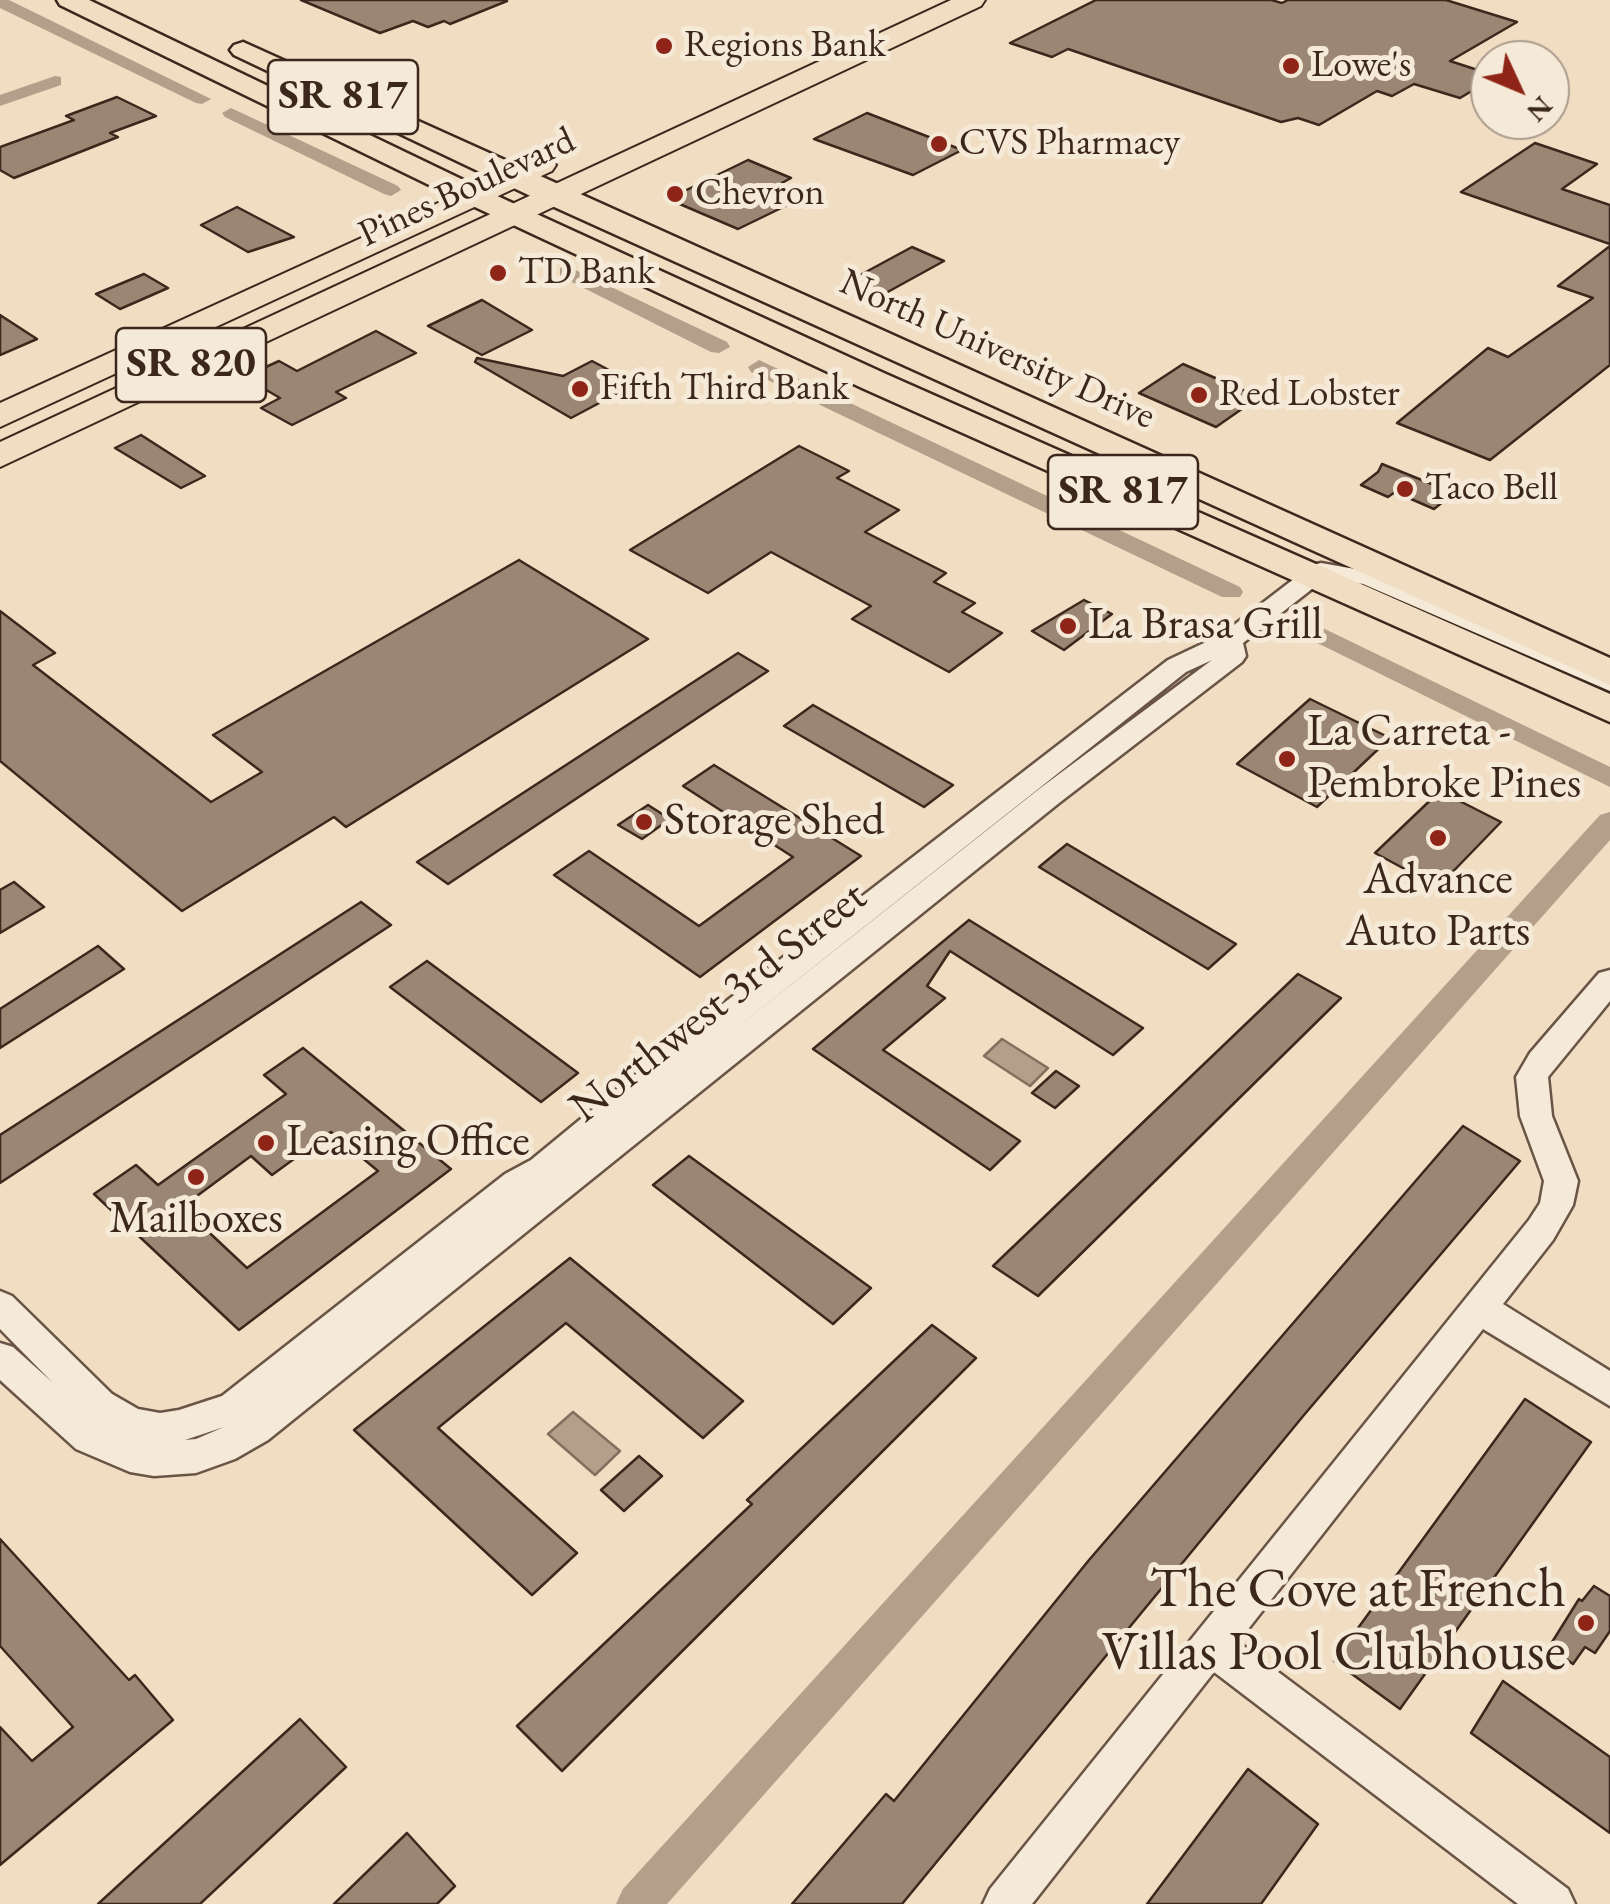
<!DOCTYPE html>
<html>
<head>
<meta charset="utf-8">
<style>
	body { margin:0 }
	#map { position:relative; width:1610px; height:1904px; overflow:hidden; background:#f0ddc2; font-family:"EB Garamond",serif }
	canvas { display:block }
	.north { position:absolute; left:1470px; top:40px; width:100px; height:100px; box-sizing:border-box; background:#f5e9d7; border:2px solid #ab9b8d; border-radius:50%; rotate:134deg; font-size:28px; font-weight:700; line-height:40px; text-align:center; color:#3c271d }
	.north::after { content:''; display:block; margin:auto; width:35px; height:45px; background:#8f2418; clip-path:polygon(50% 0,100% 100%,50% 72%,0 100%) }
</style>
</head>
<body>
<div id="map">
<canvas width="1610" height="1904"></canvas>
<div class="north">N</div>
</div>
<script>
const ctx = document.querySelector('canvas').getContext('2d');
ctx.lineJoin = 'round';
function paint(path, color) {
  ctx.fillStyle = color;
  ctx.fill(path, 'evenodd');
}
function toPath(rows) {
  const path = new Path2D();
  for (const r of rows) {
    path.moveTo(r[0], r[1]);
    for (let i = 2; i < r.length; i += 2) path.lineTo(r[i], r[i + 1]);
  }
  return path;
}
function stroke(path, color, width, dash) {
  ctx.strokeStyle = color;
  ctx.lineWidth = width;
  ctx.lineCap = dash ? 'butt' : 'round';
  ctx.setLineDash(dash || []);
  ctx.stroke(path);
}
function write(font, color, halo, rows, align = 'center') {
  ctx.font = font + ' "EB Garamond",serif';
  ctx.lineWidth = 10;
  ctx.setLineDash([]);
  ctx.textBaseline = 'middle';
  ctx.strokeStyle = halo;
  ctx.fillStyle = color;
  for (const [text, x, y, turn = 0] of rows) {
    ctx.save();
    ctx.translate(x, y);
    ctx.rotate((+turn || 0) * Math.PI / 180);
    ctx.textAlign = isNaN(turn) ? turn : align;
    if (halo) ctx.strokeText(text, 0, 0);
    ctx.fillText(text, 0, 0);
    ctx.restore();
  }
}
const water = toPath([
	[1002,1039,1048,1068,1030,1086,984,1056,1002,1039],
	[573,1412,620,1451,595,1475,548,1434,573,1412]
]);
const canal = toPath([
	[0,0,9,0,211,99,202,104,196,103,0,8,0,0],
	[55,76,61,77,61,85,0,106,0,95,55,76],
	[231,108,398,186,401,190,391,196,384,194,225,117,222,113,231,108],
	[567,266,727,342,730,347,719,353,711,352,560,276,560,268,567,266],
	[759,360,1240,587,1243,592,1240,597,1222,597,751,372,748,367,759,360],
	[1298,616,1610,767,1610,787,1289,629,1285,624,1289,619,1298,616],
	[1610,812,1610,840,667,1904,616,1904,623,1889,1600,815,1610,812]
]);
const building = toPath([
	[301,0,506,0,507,1,450,24,444,21,428,27,413,21,380,33,301,0],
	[1096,0,1271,0,1282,3,1288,0,1446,0,1517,22,1450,61,1490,74,1490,80,1460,98,1414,84,1392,96,1377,91,1319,125,1298,118,1281,122,1068,49,1052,57,1010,43,1096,0],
	[117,97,156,116,110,133,118,137,14,178,0,170,0,147,74,120,66,116,117,97],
	[867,113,934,139,962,150,913,175,814,139,867,113],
	[1535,143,1597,164,1562,189,1610,205,1610,244,1461,192,1535,143],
	[748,160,791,178,780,184,804,197,738,229,668,199,748,160],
	[237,207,294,237,248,252,201,225,237,207],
	[1610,246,1610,365,1490,460,1397,423,1488,348,1508,357,1593,298,1558,286,1610,246],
	[912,247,944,261,884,294,851,280,912,247],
	[144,274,168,288,120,309,96,294,144,274],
	[482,300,532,330,482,355,428,326,482,300],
	[0,315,37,339,0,355,0,315],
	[376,331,416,353,336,392,346,398,292,425,261,408,280,398,244,377,279,361,297,371,376,331],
	[477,358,563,376,592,361,635,384,571,418,475,362,477,358],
	[1183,364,1259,397,1216,427,1139,393,1183,364],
	[141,435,205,476,181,488,115,448,141,435],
	[799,446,849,471,837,478,899,510,865,532,946,573,934,582,975,603,962,612,1002,633,949,672,852,619,871,606,771,552,708,593,630,550,799,446],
	[1382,464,1454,493,1434,509,1395,492,1388,497,1361,485,1378,472,1382,464],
	[519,560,648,639,346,827,334,817,182,911,0,761,0,611,55,653,33,665,211,802,262,772,213,735,519,560],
	[1084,600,1112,614,1064,650,1032,631,1084,600],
	[738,653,768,671,448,884,417,862,738,653],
	[1310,699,1390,738,1317,807,1237,764,1310,699],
	[813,705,953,785,924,807,784,726,813,705],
	[714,765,861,856,700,977,554,875,589,851,699,926,793,857,683,786,714,765],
	[1440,791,1501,822,1438,887,1375,853,1440,791],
	[648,805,670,819,642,839,618,825,648,805],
	[1067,844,1236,944,1208,969,1039,867,1067,844],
	[14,882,44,907,0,933,0,890,14,882],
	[361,902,391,925,0,1183,0,1135,361,902],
	[969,920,1143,1028,1113,1055,950,951,927,986,945,998,883,1050,1020,1141,990,1170,813,1049,969,920],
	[98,946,124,969,0,1048,0,1009,98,946],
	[427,961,578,1073,541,1102,390,987,427,961],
	[1298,974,1341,998,1038,1296,993,1266,1298,974],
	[303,1048,451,1169,239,1330,94,1194,136,1165,158,1185,286,1094,264,1075,303,1048],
	[331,1132,378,1171,247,1268,182,1207,251,1156,272,1175,331,1132],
	[1056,1071,1079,1086,1055,1108,1032,1093,1056,1071],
	[1463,1126,1520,1161,1304,1415,902,1904,792,1904,886,1794,894,1801,1089,1560,1463,1126],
	[689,1156,871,1288,833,1324,653,1185,689,1156],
	[570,1258,743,1401,703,1438,566,1323,438,1428,577,1553,532,1595,354,1430,570,1258],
	[932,1325,976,1358,562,1771,517,1726,752,1504,747,1500,932,1325],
	[1525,1399,1591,1442,1400,1709,1334,1661,1525,1399],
	[639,1456,662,1476,624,1511,601,1490,639,1456],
	[0,1539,129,1680,135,1675,173,1720,0,1865,0,1727,32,1761,73,1727,0,1646,0,1539],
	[1594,1586,1610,1596,1610,1631,1595,1653,1585,1647,1573,1664,1549,1647,1579,1599,1582,1601,1594,1586],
	[1503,1681,1610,1757,1610,1833,1471,1733,1503,1681],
	[300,1719,346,1767,200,1904,98,1904,300,1719],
	[1248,1769,1318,1824,1261,1904,1147,1904,1248,1769],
	[407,1833,455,1886,437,1904,334,1904,407,1833]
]);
const minor = toPath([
	[1321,563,1378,573,1610,673,1610,691,1363,584,1326,578,1243,643,1246,656,1242,662,1059,803,268,1440,235,1459,196,1473,154,1476,130,1472,76,1449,0,1380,0,1343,13,1347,52,1382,0,1329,0,1291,12,1296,112,1394,138,1409,160,1413,179,1410,222,1396,505,1174,531,1160,633,1076,650,1067,711,1013,1168,660,1221,635,1312,565,1321,563],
	[1212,660,1039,789,720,1041,1186,672,1212,660],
	[224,1427,196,1439,185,1440,224,1427],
	[1610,970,1610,1001,1548,1077,1552,1116,1578,1181,1573,1205,1553,1240,1503,1304,1610,1371,1610,1406,1483,1329,1238,1642,1568,1889,1575,1904,1518,1904,1214,1672,1032,1904,983,1904,990,1889,1529,1220,1540,1203,1544,1181,1520,1116,1516,1077,1530,1053,1599,973,1610,970]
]);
const primary = toPath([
	[57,0,89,0,482,189,886,374,1610,694,1610,722,862,388,462,201,60,5,57,0],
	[243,42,1610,658,1610,685,541,201,234,55,230,50,234,45,243,42]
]);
const trunk = toPath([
	[951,0,985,0,981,6,0,467,0,442,951,0],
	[541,156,552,159,556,165,552,171,0,427,0,403,541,156]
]);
const markers = [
	[664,46,10,"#8f2418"],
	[1291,66,10,"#8f2418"],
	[939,144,10,"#8f2418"],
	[675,194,10,"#8f2418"],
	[498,273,10,"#8f2418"],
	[580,389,10,"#8f2418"],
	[1199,395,10,"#8f2418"],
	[1405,489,10,"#8f2418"],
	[1068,626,10,"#8f2418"],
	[1287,759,10,"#8f2418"],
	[644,822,10,"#8f2418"],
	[1438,838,10,"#8f2418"],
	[266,1143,10,"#8f2418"],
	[196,1177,10,"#8f2418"],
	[1586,1623,10,"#8f2418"]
];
const farPoinames = [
	["Regions Bank",684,46],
	["Lowe's",1311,66],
	["CVS Pharmacy",959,144],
	["Chevron",695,194],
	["TD Bank",518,273],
	["Fifth Third Bank",600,389],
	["Red Lobster",1219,395],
	["Taco Bell",1425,489]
];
const farStreetnames = [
	["Pines Boulevard",467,188,-25],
	["North University Drive",997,350,24]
];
const shields = [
	[343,97,150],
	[191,365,150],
	[1123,492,150]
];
const shieldNames = [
	["SR 817",343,97],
	["SR 820",191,365],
	["SR 817",1123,492]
];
const poiNames = [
	["La Brasa Grill",1088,626],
	["La Carreta -",1307,733],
	["Pembroke Pines",1307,785],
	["Storage Shed",664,822],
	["Advance",1438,881,"center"],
	["Auto Parts",1438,933,"center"],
	["Leasing Office",286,1143],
	["Mailboxes",196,1220,"center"]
];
const streetNames = [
	["Northwest 3rd Street",719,1003,-38]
];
const nearPoinames = [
	["The Cove at French",1566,1591],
	["Villas Pool Clubhouse",1566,1654]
];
paint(water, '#b39f8a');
stroke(water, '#836f5e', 2.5);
paint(canal, '#b39f8a');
paint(building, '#9a8673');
stroke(building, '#3c271d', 2.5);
stroke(minor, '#695446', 5);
stroke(primary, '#3c271d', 5);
stroke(trunk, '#3c271d', 4);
paint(minor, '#f5e9d7');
paint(primary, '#f0ddc2');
paint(trunk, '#f0ddc2');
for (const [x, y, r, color] of markers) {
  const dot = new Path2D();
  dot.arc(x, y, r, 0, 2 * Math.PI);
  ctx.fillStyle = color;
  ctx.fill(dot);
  stroke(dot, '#f5e9d7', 4);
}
write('38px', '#3c271d', '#f5e9d7', farPoinames, 'left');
write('38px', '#3c271d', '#f5e9d7', farStreetnames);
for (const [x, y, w] of shields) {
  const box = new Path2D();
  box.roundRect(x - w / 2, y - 37, w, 74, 8);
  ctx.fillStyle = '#f5e9d7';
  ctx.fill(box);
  stroke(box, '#3c271d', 2.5);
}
write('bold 42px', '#3c271d', null, shieldNames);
write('45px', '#3c271d', '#f5e9d7', poiNames, 'left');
write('45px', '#3c271d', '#f5e9d7', streetNames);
write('55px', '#3c271d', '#f5e9d7', nearPoinames, 'right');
</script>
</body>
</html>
